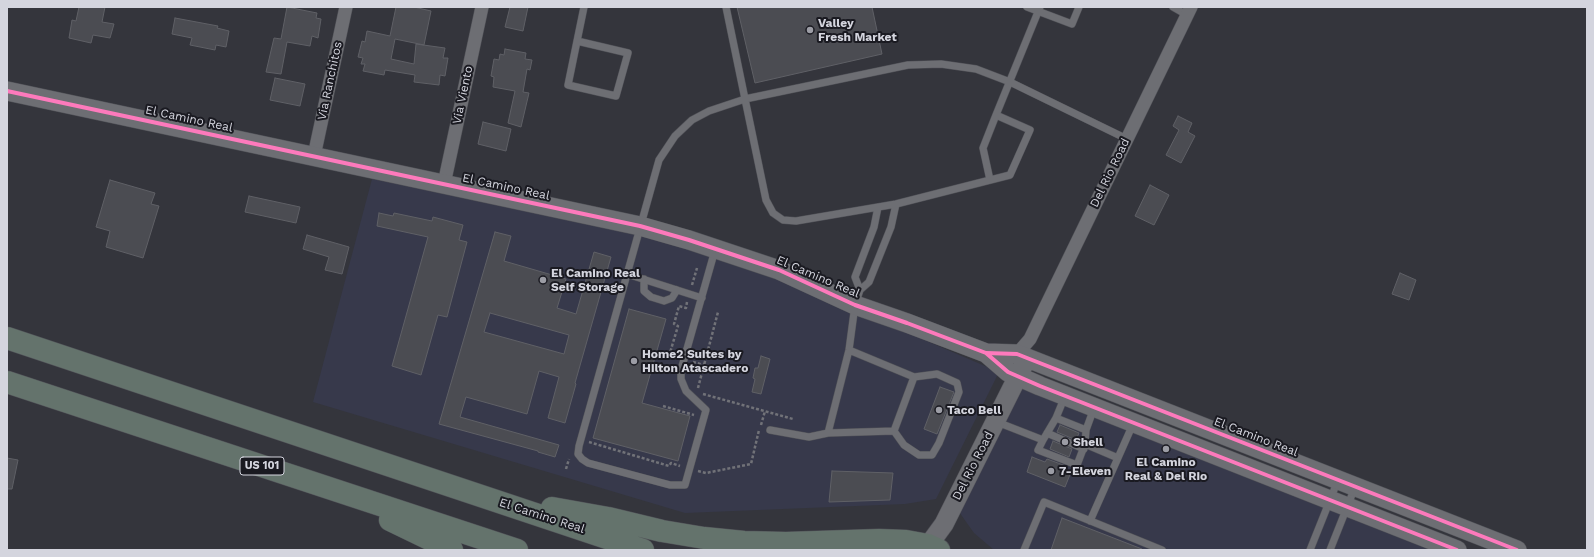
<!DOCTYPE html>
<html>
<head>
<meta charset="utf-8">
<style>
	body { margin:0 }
	#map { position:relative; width:1594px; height:557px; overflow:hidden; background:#34353c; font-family:"Work Sans",sans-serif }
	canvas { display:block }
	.frame { position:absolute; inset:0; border:8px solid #d4d5de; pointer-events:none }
</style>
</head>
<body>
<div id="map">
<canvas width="1594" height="557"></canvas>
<div class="frame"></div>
</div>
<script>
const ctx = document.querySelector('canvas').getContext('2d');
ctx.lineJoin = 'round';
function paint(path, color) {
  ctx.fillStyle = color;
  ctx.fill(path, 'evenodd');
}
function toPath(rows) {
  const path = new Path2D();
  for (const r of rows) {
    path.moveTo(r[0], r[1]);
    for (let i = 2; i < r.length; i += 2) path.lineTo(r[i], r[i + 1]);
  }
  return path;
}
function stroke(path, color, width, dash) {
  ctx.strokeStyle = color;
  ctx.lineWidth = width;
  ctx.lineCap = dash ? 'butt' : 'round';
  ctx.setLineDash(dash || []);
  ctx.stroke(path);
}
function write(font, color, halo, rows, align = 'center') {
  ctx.font = font + ' "Work Sans",sans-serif';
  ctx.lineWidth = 4;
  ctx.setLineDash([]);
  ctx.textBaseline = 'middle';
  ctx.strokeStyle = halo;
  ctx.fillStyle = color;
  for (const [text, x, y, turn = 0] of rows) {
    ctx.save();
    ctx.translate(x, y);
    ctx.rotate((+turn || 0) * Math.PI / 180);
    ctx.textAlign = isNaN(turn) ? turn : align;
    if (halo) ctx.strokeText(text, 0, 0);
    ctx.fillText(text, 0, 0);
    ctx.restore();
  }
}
const built = toPath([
	[372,179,620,226,747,264,999,372,936,499,905,504,685,513,313,402],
	[1022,382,1455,550,994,550,974,533,957,509]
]);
const building = toPath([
	[79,7,105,7,102,22,114,24,110,38,93,35,91,43,69,38,72,20,76,21,79,7],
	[287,7,317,13,316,18,321,19,318,38,312,36,310,46,287,42,281,74,266,72,274,38,281,39,287,7],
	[396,7,414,7,431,11,424,45,395,39,391,59,414,64,416,44,445,48,443,58,448,58,445,76,440,75,439,85,414,82,415,75,385,70,384,75,363,71,365,64,361,64,363,58,358,57,362,41,365,42,367,31,390,36,396,7],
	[510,7,528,7,523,31,505,27,510,7],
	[737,7,872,7,882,54,755,83,737,7],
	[175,18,218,26,217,28,229,31,226,47,216,45,215,50,190,45,192,38,172,34,175,18],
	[505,49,526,53,525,59,532,60,530,70,527,69,523,92,529,93,521,127,508,123,515,91,493,87,494,77,491,76,494,59,499,60,500,54,504,55,505,49],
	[275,78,305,84,300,106,270,100,275,78],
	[1178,116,1192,123,1188,132,1195,136,1181,163,1166,155,1179,130,1173,126,1178,116],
	[483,122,511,129,506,151,478,144,483,122],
	[110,180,155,193,151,204,159,206,143,258,106,247,110,231,96,227,110,180],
	[1150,185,1169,195,1154,225,1135,216,1150,185],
	[249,196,300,207,296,223,245,212,249,196],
	[379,213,393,216,394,213,432,221,433,217,463,225,459,240,467,242,447,317,438,315,421,375,392,366,428,237,377,226,379,213],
	[495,232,511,236,504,261,566,279,557,308,576,314,594,252,611,257,575,383,576,384,565,423,548,418,559,377,539,371,527,414,466,397,460,417,559,445,555,457,538,452,538,451,439,424,495,232],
	[490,313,569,335,564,354,484,332,490,313],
	[307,235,349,247,342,274,325,270,329,257,303,249,307,235],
	[1400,273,1416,280,1409,300,1392,294,1400,273],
	[629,309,666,319,642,403,690,416,678,461,593,438,629,309],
	[761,356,770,359,761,394,752,392,755,379,753,378,755,368,758,368,761,356],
	[940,387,954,392,937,434,924,429,940,387],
	[1060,425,1079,433,1076,440,1057,432,1060,425],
	[1053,441,1072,449,1069,457,1050,449,1053,441],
	[1032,457,1045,462,1047,459,1066,466,1064,470,1071,472,1065,487,1027,472,1032,457],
	[7,458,18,460,12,489,7,489,7,458],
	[832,471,893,473,890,500,829,502,832,471],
	[1062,518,1142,549,1142,550,1051,550,1062,518]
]);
const path = toPath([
	[692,285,697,268],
	[674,357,669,356,678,326,674,324,679,306,686,308,687,302],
	[693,362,704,365],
	[698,388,718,312],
	[703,394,793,419],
	[663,406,694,415],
	[761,425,765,411],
	[589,442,669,466,671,463,680,466],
	[566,469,569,459],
	[698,471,706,473,751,464,759,430]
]);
const lane = toPath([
	[1027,7,1072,24,1079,7],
	[1173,7,1187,15],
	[577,41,628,53,616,96,568,85,584,7],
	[996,115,1040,7],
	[990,180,983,148,996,115,1030,130,1010,175,896,204,796,221,783,220,773,213,766,200,745,99,908,65,941,64,976,69,1010,82,1127,139],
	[715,250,681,370,681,379,686,391,706,410,685,485,670,485,588,463,582,459,578,454,579,446,659,160,675,136,692,120,709,111,745,99,726,7],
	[627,274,702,298],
	[644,279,644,291,651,297,664,301,672,298,677,290],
	[860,290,855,277,874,227,878,207],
	[849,350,914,377,894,431,828,433,849,350,855,305,860,290,869,282,891,227,896,204],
	[1056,418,1086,430],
	[997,422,1043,440,1038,450,1077,465,1085,444,1118,458],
	[770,430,809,437,828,433],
	[894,431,904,445,919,455,932,455,939,443,959,392,957,383,937,374,914,377],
	[1047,433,1084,449],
	[1043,440,1056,418,1065,396],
	[1085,444,1086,430,1094,408],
	[1090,521,1133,424],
	[1024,550,1044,502,1162,550],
	[1310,550,1338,480],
	[1330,550,1355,487]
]);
const street = toPath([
	[314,156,346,7],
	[444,184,482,7],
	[1017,354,1030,339,1191,7]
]);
const secondary = toPath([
	[7,91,640,226,689,240,779,270,855,305,907,323,986,353,1017,354,1027,358,1517,550],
	[986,353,1008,372,1040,386,1457,550],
	[925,550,944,524,1023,366]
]);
const highway = toPath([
	[7,338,643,550],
	[7,382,517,550],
	[552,508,608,518,662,531,704,538,744,542,786,543,879,540,906,541,928,545,939,550],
	[390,520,452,550]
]);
const cycleway = toPath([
	[7,91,640,226,689,240,779,270,855,305,907,323,986,353,1017,354,1027,358,1517,550],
	[986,353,1008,372,1040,386,1457,550]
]);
const markers = [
	[810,30,4,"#9c9da5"],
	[543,280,4,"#9c9da5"],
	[634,361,4,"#9c9da5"],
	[939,410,4,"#9c9da5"],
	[1065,442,4,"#9c9da5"],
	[1166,449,4,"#9c9da5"],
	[1051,471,4,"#9c9da5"]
];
const shields = [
	[262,466,44]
];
const shieldNames = [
	["US 101",262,466]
];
const poiNames = [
	["Valley",818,23],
	["Fresh Market",818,37],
	["El Camino Real",551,273],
	["Self Storage",551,287],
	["Home2 Suites by",642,354],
	["Hilton Atascadero",642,368],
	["Taco Bell",947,410],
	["Shell",1073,442],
	["El Camino",1166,462,"center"],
	["Real & Del Rio",1166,476,"center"],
	["7-Eleven",1059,471]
];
const streetNames = [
	["Via Ranchitos",330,81,-78],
	["Via Viento",463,95,-78],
	["El Camino Real",189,119,12],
	["Del Rio Road",1110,173,-64],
	["El Camino Real",506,187,12],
	["El Camino Real",818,277,23],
	["El Camino Real",1256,437,21],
	["Del Rio Road",973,466,-63],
	["El Camino Real",542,516,18]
];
paint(built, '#37394b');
paint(building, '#4b4c52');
stroke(building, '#5f6066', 1);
stroke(lane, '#515258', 8);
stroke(street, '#515258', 14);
stroke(secondary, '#515258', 20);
stroke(highway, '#515258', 23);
stroke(path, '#717278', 2.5, [3, 2]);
stroke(lane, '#6d6e73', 7);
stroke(street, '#6d6e73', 13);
stroke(secondary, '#6d6e73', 19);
stroke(highway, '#64736c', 22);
stroke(cycleway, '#fd7abc', 4);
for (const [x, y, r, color] of markers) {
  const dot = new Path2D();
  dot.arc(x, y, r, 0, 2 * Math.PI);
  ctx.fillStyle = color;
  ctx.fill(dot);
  stroke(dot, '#1a1a21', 1.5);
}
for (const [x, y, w] of shields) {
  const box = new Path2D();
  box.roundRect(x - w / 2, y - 9, w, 18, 3);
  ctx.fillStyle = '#1a1a21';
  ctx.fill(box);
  stroke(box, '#d4d5de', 1);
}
write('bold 11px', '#d4d5de', null, shieldNames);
write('bold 12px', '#d4d5de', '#1a1a21', poiNames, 'left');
write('12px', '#d4d5de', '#1a1a21', streetNames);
</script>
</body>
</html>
